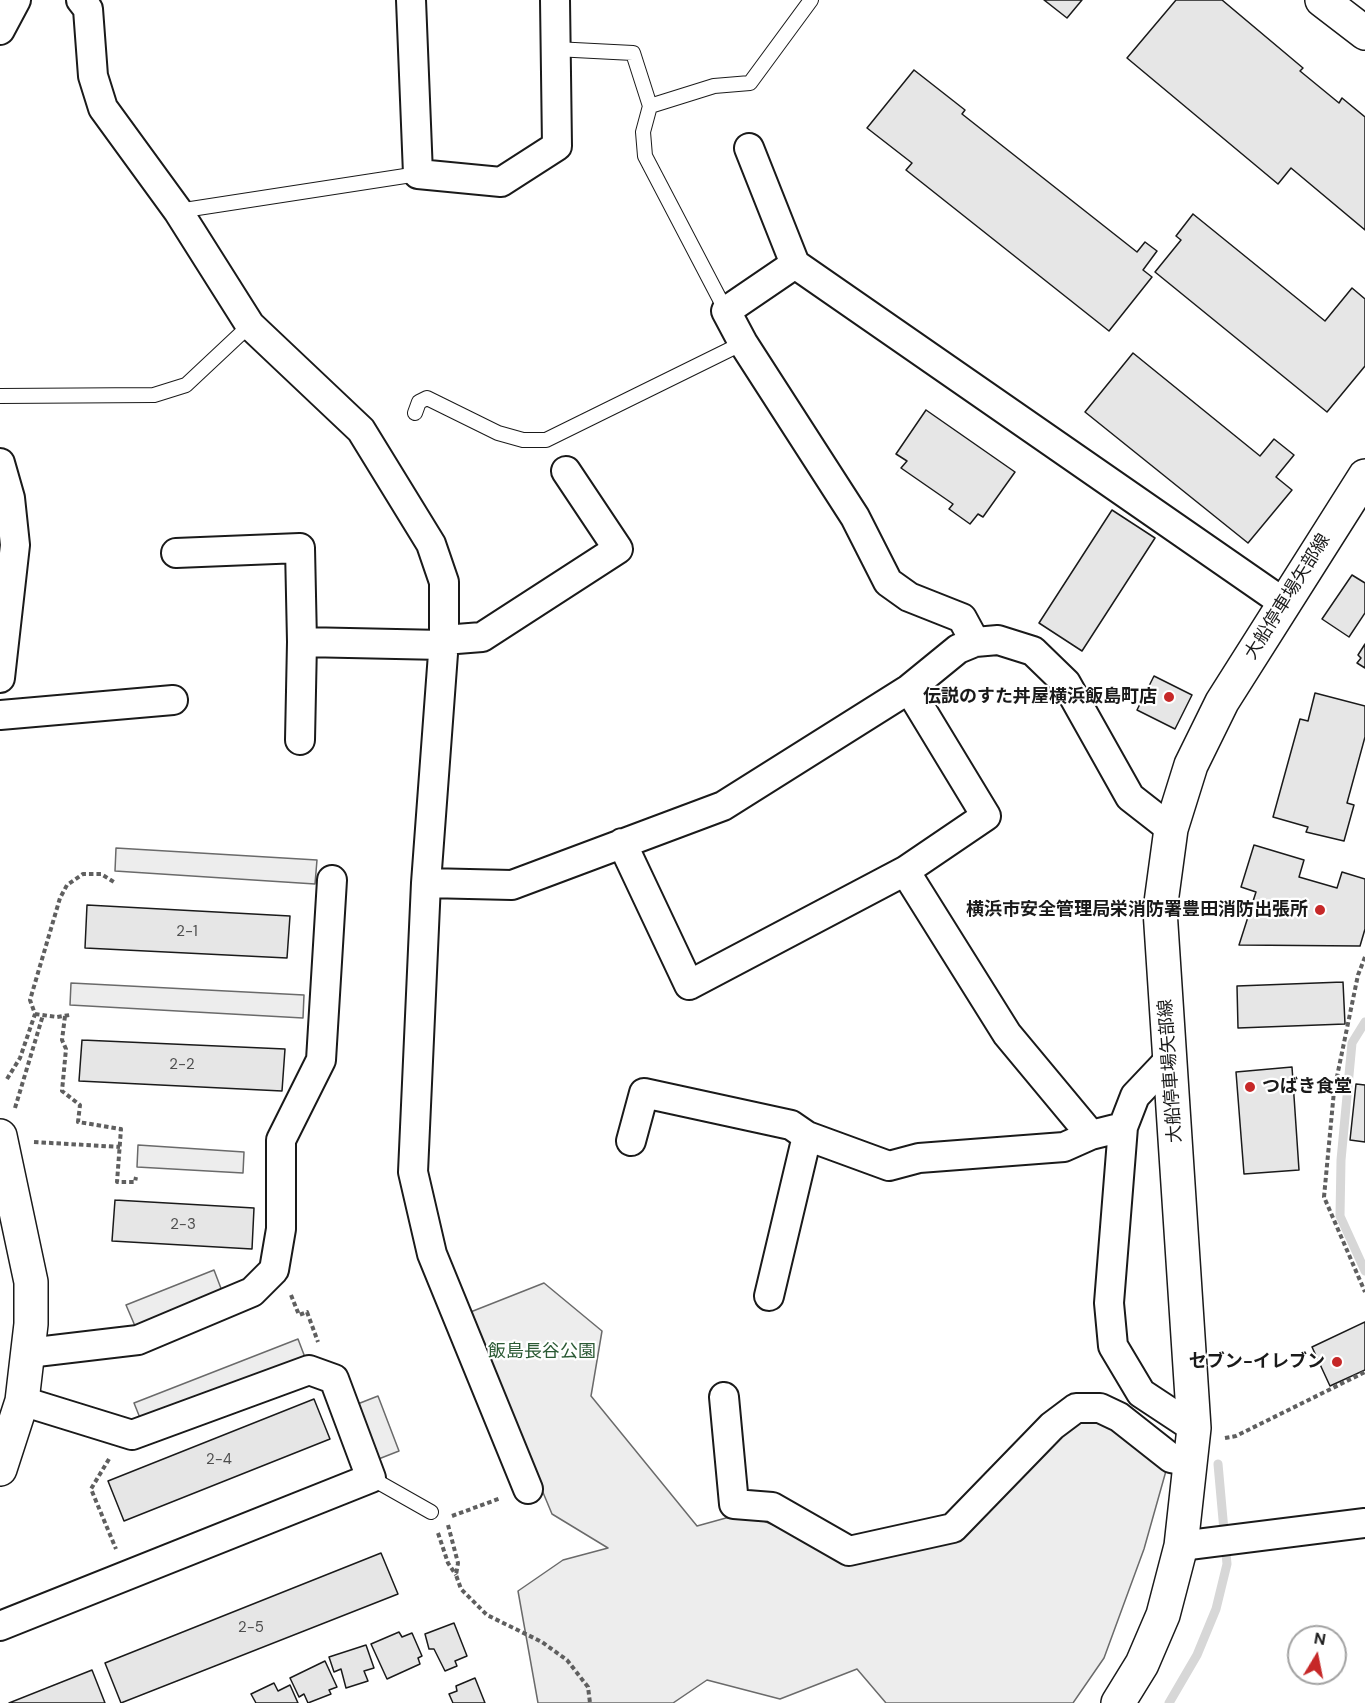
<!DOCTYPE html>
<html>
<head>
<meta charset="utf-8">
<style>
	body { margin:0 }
	#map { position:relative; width:1365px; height:1703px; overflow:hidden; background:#fff; font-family:"DM Sans",sans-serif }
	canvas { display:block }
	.north { position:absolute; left:1287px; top:1625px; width:60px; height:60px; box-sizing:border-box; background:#fff; border:2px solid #a3a3a3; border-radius:50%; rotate:10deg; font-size:16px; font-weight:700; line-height:24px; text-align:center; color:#1a1a1a }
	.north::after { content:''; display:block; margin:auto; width:21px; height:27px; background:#c62828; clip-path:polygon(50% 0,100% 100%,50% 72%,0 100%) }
</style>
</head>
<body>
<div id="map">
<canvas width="1365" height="1703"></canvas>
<div class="north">N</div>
</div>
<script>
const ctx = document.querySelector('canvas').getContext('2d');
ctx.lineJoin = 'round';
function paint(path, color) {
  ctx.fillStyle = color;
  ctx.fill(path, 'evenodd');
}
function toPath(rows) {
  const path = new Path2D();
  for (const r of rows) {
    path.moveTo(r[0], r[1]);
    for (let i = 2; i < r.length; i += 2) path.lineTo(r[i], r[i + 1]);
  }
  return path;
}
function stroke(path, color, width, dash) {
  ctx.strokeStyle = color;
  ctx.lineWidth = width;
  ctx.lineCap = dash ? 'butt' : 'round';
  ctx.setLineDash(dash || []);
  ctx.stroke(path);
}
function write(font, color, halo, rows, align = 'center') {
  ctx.font = font + ' "DM Sans","Noto Sans JP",sans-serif';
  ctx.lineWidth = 4.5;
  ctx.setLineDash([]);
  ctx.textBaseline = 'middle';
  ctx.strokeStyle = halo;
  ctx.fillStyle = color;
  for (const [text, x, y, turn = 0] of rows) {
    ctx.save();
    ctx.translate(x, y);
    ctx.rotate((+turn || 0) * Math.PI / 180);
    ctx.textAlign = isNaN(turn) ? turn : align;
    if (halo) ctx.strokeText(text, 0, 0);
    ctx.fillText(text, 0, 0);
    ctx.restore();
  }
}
const built = toPath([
	[116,848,317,860,315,884,115,871,116,848],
	[71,983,304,995,303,1018,70,1005,71,983],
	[138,1145,244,1152,243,1173,137,1167,138,1145],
	[214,1270,222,1291,135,1326,126,1305,214,1270],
	[544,1283,602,1331,591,1396,697,1526,744,1513,847,1555,954,1532,1083,1398,1173,1446,1144,1549,1104,1658,1073,1703,886,1703,857,1669,780,1699,707,1680,673,1703,538,1703,518,1591,563,1560,608,1548,552,1514,468,1313,544,1283],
	[298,1339,306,1360,142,1423,134,1403,298,1339],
	[378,1396,399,1451,376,1460,355,1405,378,1396]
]);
const stream = toPath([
	[1365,1022,1352,1043,1341,1160,1340,1216,1365,1271],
	[1169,1703,1197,1655,1216,1609,1227,1564,1218,1464]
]);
const building = toPath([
	[1044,0,1082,0,1067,18,1044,0],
	[1176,0,1222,0,1303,68,1300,71,1339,103,1342,98,1365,117,1365,230,1291,168,1278,184,1127,58,1176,0],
	[914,70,965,110,962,114,1137,252,1145,242,1157,251,1143,270,1152,277,1109,331,906,170,912,163,867,128,914,70],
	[1193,214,1325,321,1352,288,1365,299,1365,366,1327,412,1155,272,1181,240,1176,236,1193,214],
	[1133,353,1260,456,1274,439,1294,455,1276,477,1292,490,1248,543,1085,412,1133,353],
	[926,410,1015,472,983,517,978,514,970,524,949,509,953,504,901,468,907,461,896,454,926,410],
	[1112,510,1155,538,1082,651,1039,623,1112,510],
	[1352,575,1365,583,1365,613,1349,637,1322,619,1352,575],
	[1365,644,1365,668,1357,663,1361,658,1358,655,1365,644],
	[1154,676,1192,695,1175,729,1137,710,1154,676],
	[1315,693,1365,706,1365,737,1347,803,1354,805,1344,841,1306,832,1308,827,1273,817,1300,719,1308,721,1315,693],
	[1254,845,1304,860,1299,877,1337,888,1342,872,1365,879,1365,929,1360,946,1239,945,1256,892,1241,887,1254,845],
	[87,905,290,916,287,958,85,948,87,905],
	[1343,982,1345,1024,1238,1028,1237,986,1343,982],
	[82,1040,285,1049,282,1091,79,1081,82,1040],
	[1292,1067,1299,1170,1244,1174,1236,1072,1292,1067],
	[1356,1084,1365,1085,1365,1142,1350,1140,1356,1084],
	[115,1200,254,1208,252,1249,112,1241,115,1200],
	[1365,1322,1365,1370,1330,1386,1312,1347,1365,1322],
	[314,1399,330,1439,124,1521,108,1481,314,1399],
	[381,1553,398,1594,121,1703,105,1663,381,1553],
	[454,1623,467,1656,455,1661,457,1666,445,1671,434,1649,429,1649,425,1634,454,1623],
	[399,1632,402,1637,412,1633,422,1656,418,1658,420,1664,387,1679,371,1644,399,1632],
	[366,1645,374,1668,364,1671,368,1681,346,1688,341,1669,334,1672,329,1657,366,1645],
	[325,1661,337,1687,329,1690,331,1694,308,1703,304,1694,299,1697,290,1678,325,1661],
	[92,1670,105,1703,9,1703,92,1670],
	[475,1678,485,1703,453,1703,449,1694,457,1691,456,1686,475,1678],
	[274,1683,278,1691,290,1685,298,1703,256,1703,251,1694,274,1683]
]);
const path = toPath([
	[1365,957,1358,975,1334,1091,1324,1197,1365,1292],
	[35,1014,57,1017,70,1015],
	[65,1016,62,1040,66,1049,62,1091,80,1105,78,1122,121,1129,117,1182,135,1182,136,1177],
	[7,1079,20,1058,35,1014,30,1000,60,898,67,885,83,874,101,874,114,882],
	[15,1108,43,1015],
	[34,1142,120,1147],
	[291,1295,299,1315,307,1312,318,1342],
	[1225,1438,1236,1436,1365,1372],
	[109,1459,91,1489,116,1549],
	[452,1516,501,1498],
	[448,1525,458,1563,456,1575,461,1589,487,1615,542,1642,567,1660,588,1687,590,1703],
	[438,1533,448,1563,456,1575]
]);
const service = toPath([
	[555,49,633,53,650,106,714,86,750,83,811,0],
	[650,106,643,132,645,156,726,311],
	[178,211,418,174],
	[0,396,154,395,186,385,250,325],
	[415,413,419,402,427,398,498,433,523,440,546,440,743,343],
	[371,1478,431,1512]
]);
const minor = toPath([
	[81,0,88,9,93,76,103,108,178,211,250,325,361,430,431,544,444,582,444,640,426,883,413,1172,432,1254,528,1489],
	[411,0,418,174,501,182,557,146,555,0],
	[0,30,16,0],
	[749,148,795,264],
	[0,463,10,498,15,545,0,678],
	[176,553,300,548,302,642,300,740],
	[444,640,482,637,618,549,566,471],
	[302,642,443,645],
	[975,642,962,618,909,597,888,582,855,517,743,343,726,311,795,264,1284,603],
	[0,715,173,700],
	[622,843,689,985,905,871,986,816,909,689],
	[905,871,1007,1034,1091,1135],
	[426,883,512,885,723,806,909,689,958,649,975,642,998,640,1033,651,1066,683,1130,797,1171,829],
	[1123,1127,1109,1303,1113,1346,1141,1393,1194,1428],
	[631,1141,644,1093,791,1125,807,1136,889,1166,919,1158,1064,1147,1091,1135,1123,1127,1135,1096,1171,1058],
	[769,1296,807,1136],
	[28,1353,138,1340,252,1292,274,1270,281,1229,281,1140,321,1060,332,880],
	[724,1397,734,1504,772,1507,849,1551,953,1528,1052,1426,1076,1408,1100,1408,1119,1417,1171,1458,1191,1462],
	[1181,1546,1365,1523],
	[0,1626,371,1478,334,1379,309,1370,132,1435,22,1401]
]);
const tertiary = toPath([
	[1322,0,1365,33],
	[0,1136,31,1282,31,1324,22,1401,0,1469]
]);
const secondary = toPath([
	[1118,1703,1142,1664,1163,1615,1181,1546,1194,1428,1160,910,1171,829,1191,765,1222,702,1365,476]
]);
const markers = [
	[1169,697,6,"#c62828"],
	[1320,910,6,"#c62828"],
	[1250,1087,6,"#c62828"],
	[1337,1362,6,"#c62828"]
];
const numberNames = [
	["2-1",187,932],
	["2-2",182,1065],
	["2-3",183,1225],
	["2-4",219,1460],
	["2-5",251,1628]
];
const streetNames = [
	["大船停車場矢部線",1288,597,-58],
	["大船停車場矢部線",1171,1071,-94]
];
const poiNames = [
	["伝説のすた丼屋横浜飯島町店",1157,697],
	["横浜市安全管理局栄消防署豊田消防出張所",1308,910],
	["つばき食堂",1262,1087,"left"],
	["セブン-イレブン",1325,1362]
];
const parkNames = [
	["飯島長谷公園",542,1352]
];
paint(built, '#ededed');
stroke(built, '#6a6a6a', 1.5);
stroke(stream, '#d7d7d7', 9);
paint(building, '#e6e6e6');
stroke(building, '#1a1a1a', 1.5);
stroke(service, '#1a1a1a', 16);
stroke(minor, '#1a1a1a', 32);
stroke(tertiary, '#1a1a1a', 36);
stroke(secondary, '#1a1a1a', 36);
stroke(path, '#5f5f5f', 4, [4.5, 3]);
stroke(service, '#fff', 14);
stroke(minor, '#fff', 28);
stroke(tertiary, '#fff', 33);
stroke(secondary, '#fff', 33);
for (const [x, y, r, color] of markers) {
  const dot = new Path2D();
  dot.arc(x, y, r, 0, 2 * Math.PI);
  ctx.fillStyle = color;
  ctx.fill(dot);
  stroke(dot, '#fff', 2);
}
write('15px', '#4d4d4d', null, numberNames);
write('18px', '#1a1a1a', '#fff', streetNames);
write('bold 18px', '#1a1a1a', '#fff', poiNames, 'right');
write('18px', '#2b5a34', '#fff', parkNames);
</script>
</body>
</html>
